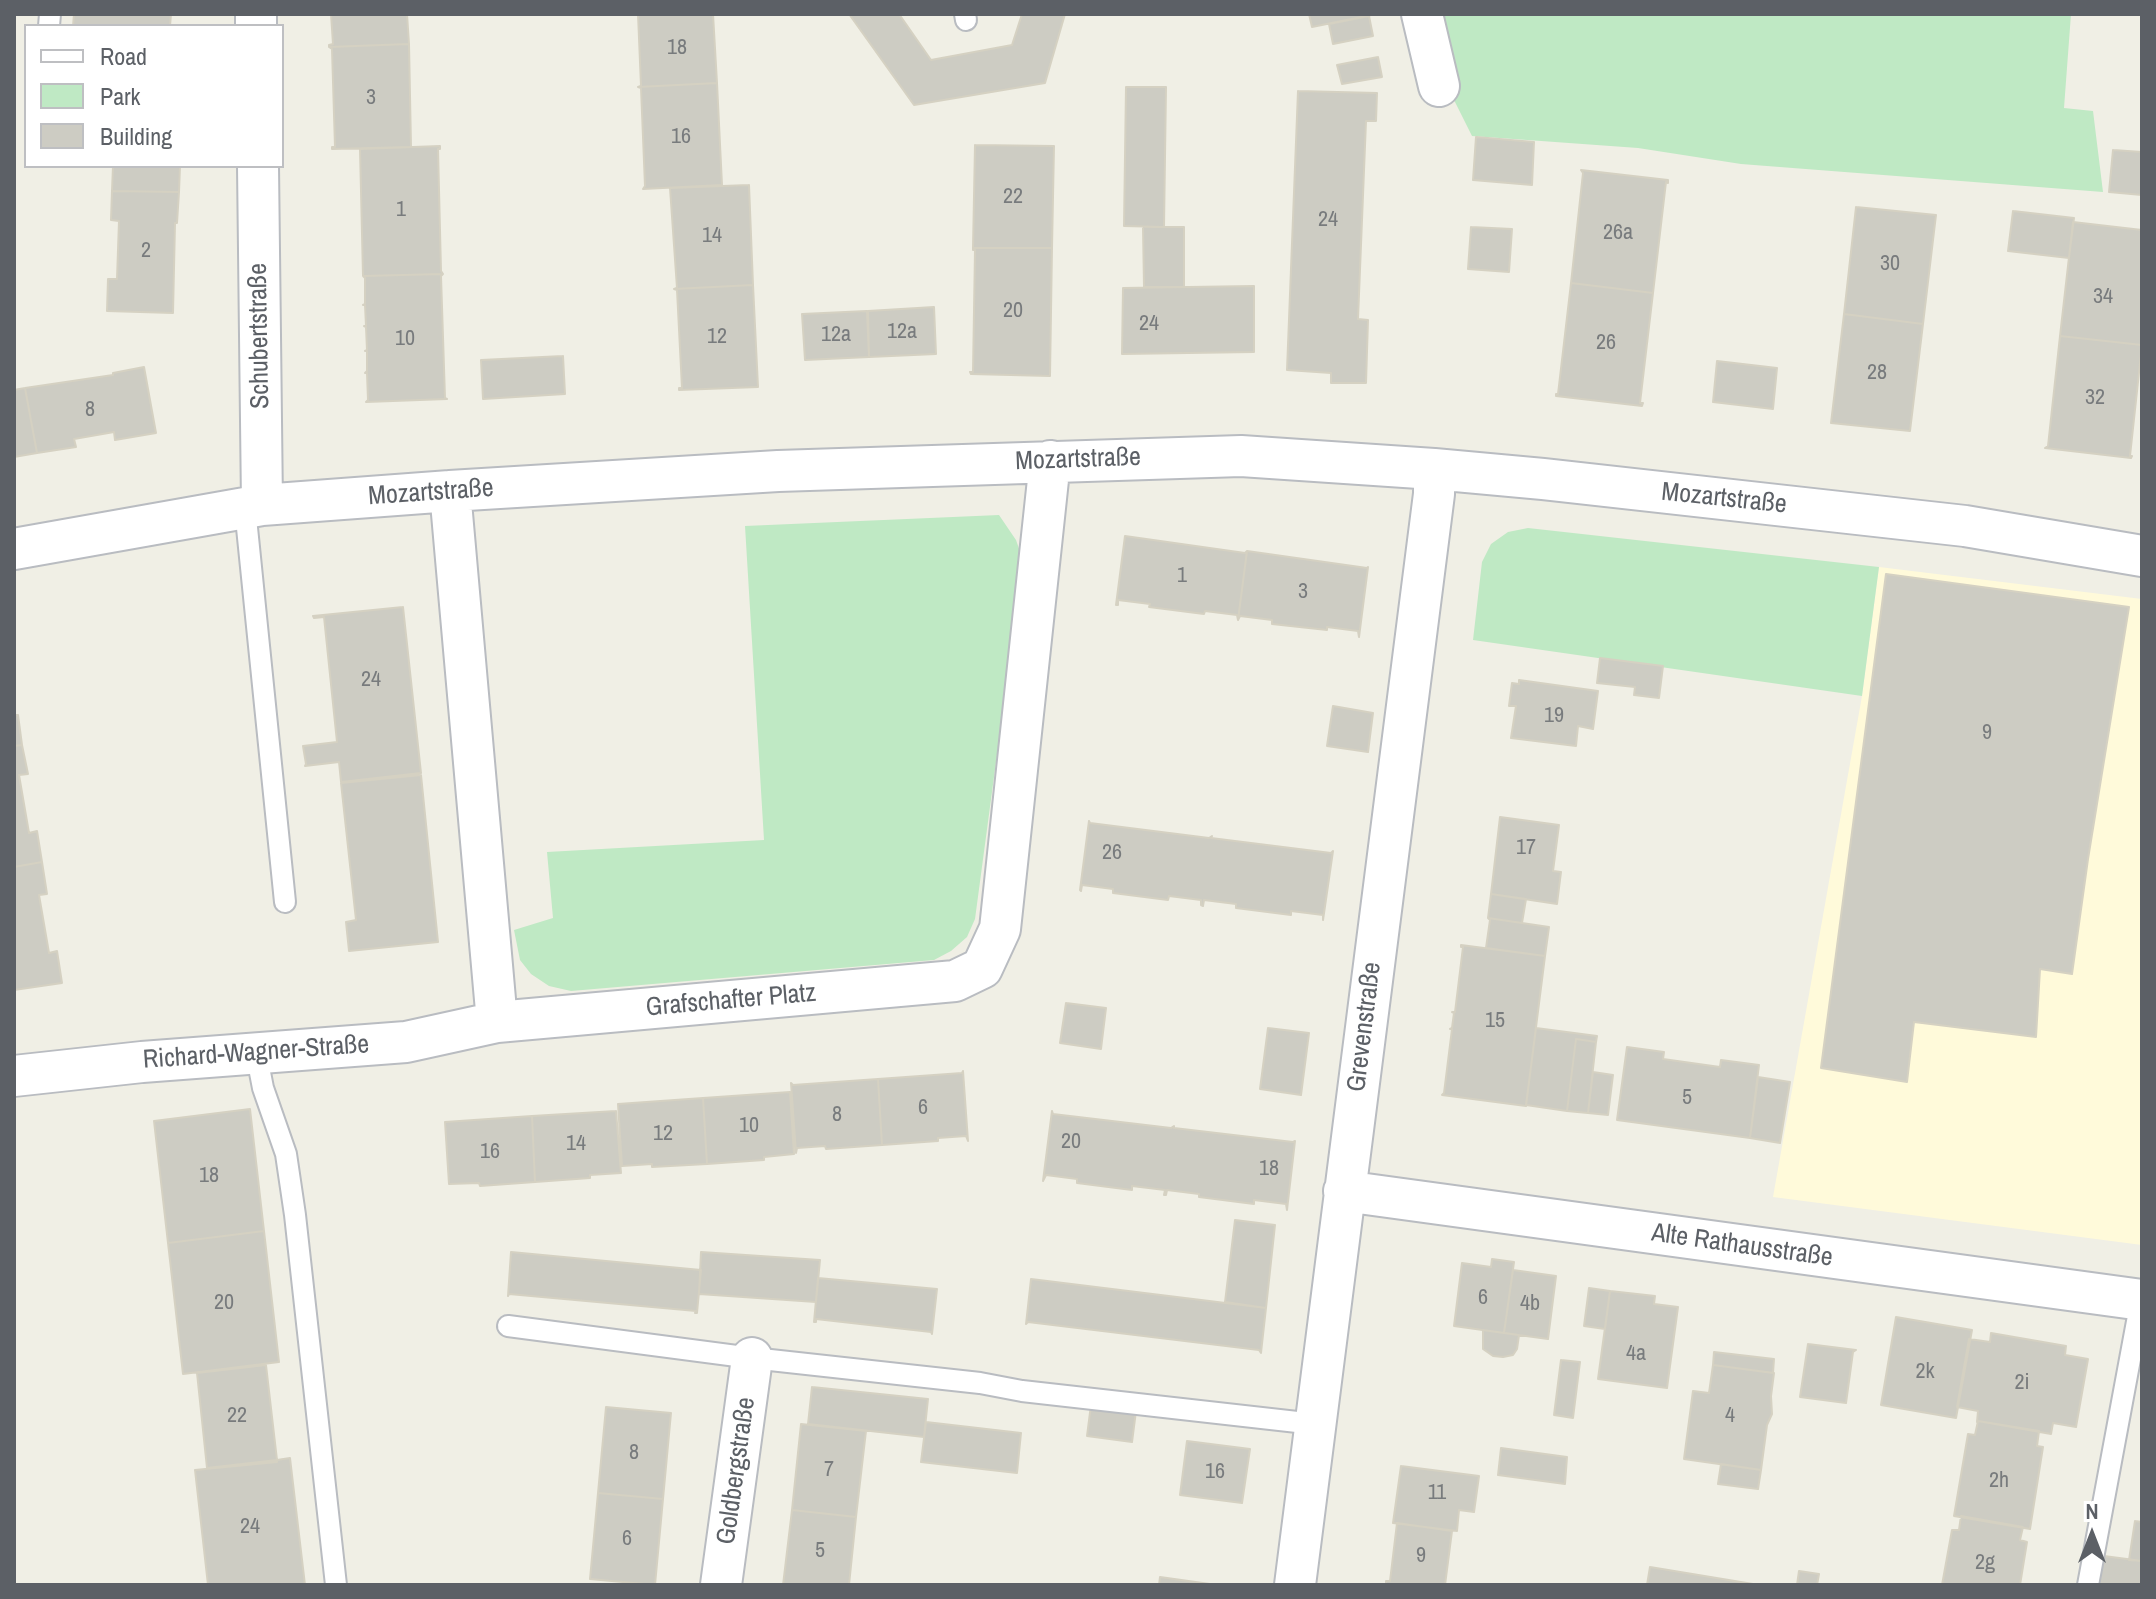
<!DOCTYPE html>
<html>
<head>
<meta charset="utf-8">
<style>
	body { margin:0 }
	#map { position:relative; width:2156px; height:1599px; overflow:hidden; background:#f0efe5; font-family:"Archivo Narrow",sans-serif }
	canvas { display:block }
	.frame { position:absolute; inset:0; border:16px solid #5c6066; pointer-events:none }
	.legend { position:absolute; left:24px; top:24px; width:260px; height:144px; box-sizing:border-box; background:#fff; border:2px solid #bebfc2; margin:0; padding:10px 14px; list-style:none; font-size:24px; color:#5c6066 }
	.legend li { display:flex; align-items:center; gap:16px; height:40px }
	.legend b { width:40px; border:2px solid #bebfc2 }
	.north { position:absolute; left:2052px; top:1495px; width:80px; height:80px; -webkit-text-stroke:6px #fff; paint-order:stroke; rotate:0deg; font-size:22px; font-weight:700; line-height:32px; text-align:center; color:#5c6066 }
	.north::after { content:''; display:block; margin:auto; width:28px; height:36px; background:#5c6066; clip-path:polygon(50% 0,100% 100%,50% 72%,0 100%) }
</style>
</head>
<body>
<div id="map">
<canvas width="2156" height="1599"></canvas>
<div class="frame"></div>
<ul class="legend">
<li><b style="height:10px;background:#fff"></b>Road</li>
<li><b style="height:22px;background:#bfe9c4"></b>Park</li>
<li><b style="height:22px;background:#cdccc3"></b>Building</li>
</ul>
<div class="north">N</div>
</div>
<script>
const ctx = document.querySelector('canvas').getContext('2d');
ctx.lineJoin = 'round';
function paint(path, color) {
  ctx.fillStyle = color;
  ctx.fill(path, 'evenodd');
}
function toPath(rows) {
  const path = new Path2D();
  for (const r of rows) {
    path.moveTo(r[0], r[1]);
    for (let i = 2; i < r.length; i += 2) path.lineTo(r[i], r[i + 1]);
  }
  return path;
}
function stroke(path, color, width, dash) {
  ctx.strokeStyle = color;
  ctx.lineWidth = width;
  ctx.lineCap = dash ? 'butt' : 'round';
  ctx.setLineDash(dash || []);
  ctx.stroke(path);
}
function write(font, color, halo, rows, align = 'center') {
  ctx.font = font + ' "Archivo Narrow",sans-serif';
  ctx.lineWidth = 6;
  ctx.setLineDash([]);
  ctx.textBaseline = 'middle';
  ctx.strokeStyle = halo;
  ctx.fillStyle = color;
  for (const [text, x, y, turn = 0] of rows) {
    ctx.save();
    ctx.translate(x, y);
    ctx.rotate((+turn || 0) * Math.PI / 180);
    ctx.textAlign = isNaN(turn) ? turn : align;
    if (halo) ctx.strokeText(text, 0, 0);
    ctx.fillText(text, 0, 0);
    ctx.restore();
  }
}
const commercial = toPath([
	[1879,567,2142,599,2142,1245,1773,1197,1862,696]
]);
const green = toPath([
	[1432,14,2071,14,2064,108,2093,111,2103,192,1741,164,1638,148,1472,136,1454,100,1441,57],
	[999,515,1016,540,1023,560,975,919,967,937,951,951,934,960,571,991,549,986,531,974,520,960,514,930,553,918,547,852,764,840,745,526],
	[1528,528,1879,567,1862,696,1473,640,1482,562,1491,544,1508,532]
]);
const building = toPath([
	[74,14,171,14,170,26,73,26,74,14],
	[331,14,407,14,409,44,329,47,329,45,333,44,331,14],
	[638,14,713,14,717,83,638,87,641,86,638,14],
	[849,14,899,14,931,60,1012,45,1022,14,1065,14,1045,83,914,105,849,14],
	[1309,14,1376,14,1312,27,1309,14],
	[1369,16,1373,36,1333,44,1329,24,1369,16],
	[409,44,411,147,332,149,332,147,335,147,332,49,329,47,409,44],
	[1378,57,1382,77,1342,84,1337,65,1378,57],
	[717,83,722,185,643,189,645,186,641,88,638,87,717,83],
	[1126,87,1166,87,1164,227,1124,226,1126,87],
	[1298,91,1377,93,1376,121,1366,121,1358,319,1368,320,1366,383,1331,383,1331,373,1287,370,1298,91],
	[1476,137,1534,142,1532,185,1473,180,1476,137],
	[975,145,1054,146,1052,248,973,248,975,145],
	[440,146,440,149,438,149,441,271,443,274,363,276,360,149,440,146],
	[2113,150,2142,152,2142,195,2109,192,2113,150],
	[113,166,180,166,179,192,112,191,113,166],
	[1581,170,1668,180,1668,183,1666,182,1653,293,1571,283,1583,173,1581,170],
	[749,185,753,285,674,289,677,288,670,188,749,185],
	[112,191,179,192,177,223,175,223,173,313,107,311,108,279,117,279,119,221,111,220,112,191],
	[1856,207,1936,215,1923,324,1844,314,1856,207],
	[2013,211,2074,218,2069,258,2008,251,2013,211],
	[2073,222,2142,230,2142,345,2060,336,2073,222],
	[1143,227,1184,227,1184,287,1144,287,1143,227],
	[1471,227,1512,229,1509,272,1468,269,1471,227],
	[973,248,1052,248,1050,376,971,374,970,372,973,372,975,250,973,250,973,248],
	[443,274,441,276,445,398,447,399,366,402,368,400,367,373,365,373,367,371,367,351,365,351,367,350,366,327,364,326,366,326,365,305,363,305,365,304,365,278,363,276,443,274],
	[1571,283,1653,293,1640,403,1643,403,1642,406,1556,396,1556,394,1558,394,1571,283],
	[753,285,758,387,679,390,679,388,682,388,677,290,674,289,753,285],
	[1254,286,1254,352,1122,354,1123,288,1254,286],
	[934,307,936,354,869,357,868,311,934,307],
	[867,311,869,357,805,360,802,314,867,311],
	[1844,314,1923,324,1910,431,1831,423,1844,314],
	[2060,336,2142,345,2130,456,2132,456,2131,458,2045,448,2048,446,2060,336],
	[563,356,565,394,483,399,481,360,563,356],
	[1717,361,1777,368,1773,409,1713,402,1717,361],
	[144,367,156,433,115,440,114,432,74,439,76,447,37,453,25,388,113,375,113,373,144,367],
	[25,388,37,453,14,457,14,390,25,388],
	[1125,536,1245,553,1247,551,1238,620,1237,615,1205,611,1204,614,1149,607,1150,604,1118,600,1118,605,1116,605,1125,536],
	[1247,551,1367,568,1368,567,1359,637,1358,631,1327,627,1327,630,1272,624,1272,620,1240,616,1238,620,1247,551],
	[1886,574,2129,607,2088,859,2072,974,2040,969,2036,1037,1914,1022,1907,1082,1821,1068,1886,574],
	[403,607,421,773,341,782,339,762,305,766,306,764,303,746,337,742,324,617,314,618,313,616,403,607],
	[1600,658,1663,666,1659,698,1634,695,1635,687,1597,683,1600,658],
	[1519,680,1598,691,1593,729,1578,726,1576,746,1511,738,1516,706,1509,706,1512,683,1519,684,1519,680],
	[1333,706,1373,713,1368,752,1327,746,1333,706],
	[14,715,18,715,22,745,14,746,14,715],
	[22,745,28,774,19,775,29,833,37,831,42,862,14,867,14,746,22,745],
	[421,775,438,942,349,951,346,922,356,920,341,783,421,775],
	[1500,817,1559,825,1553,871,1561,872,1557,904,1491,894,1500,817],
	[1089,821,1090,823,1209,838,1212,836,1211,838,1331,853,1333,851,1323,920,1323,915,1291,911,1291,915,1236,908,1236,904,1204,900,1203,906,1201,905,1201,900,1169,896,1168,900,1113,893,1113,889,1082,885,1081,891,1080,890,1089,821],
	[42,862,47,894,39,895,49,953,57,951,62,983,14,990,14,867,42,862],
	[1491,894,1526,899,1522,923,1488,918,1491,894],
	[1488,918,1549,927,1545,956,1486,948,1490,920,1488,918],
	[1461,945,1545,956,1526,1106,1442,1095,1444,1093,1452,1029,1450,1029,1452,1028,1454,1013,1452,1012,1455,1012,1463,947,1461,947,1461,945],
	[1066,1003,1106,1008,1101,1049,1060,1043,1066,1003],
	[1268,1028,1309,1033,1301,1095,1260,1089,1268,1028],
	[1536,1028,1597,1036,1596,1042,1576,1039,1567,1111,1526,1105,1536,1028],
	[1576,1039,1596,1042,1588,1113,1567,1111,1576,1039],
	[1627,1047,1664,1052,1663,1059,1720,1067,1721,1060,1759,1065,1750,1138,1617,1120,1627,1047],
	[963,1071,968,1141,966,1136,938,1138,938,1141,882,1145,878,1079,962,1073,963,1071],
	[1593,1072,1613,1075,1608,1115,1588,1113,1593,1072],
	[1758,1077,1790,1082,1780,1143,1750,1138,1758,1077],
	[878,1079,882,1145,826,1149,825,1146,797,1148,796,1153,791,1083,793,1085,878,1079],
	[790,1092,794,1154,764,1157,764,1160,707,1164,703,1098,790,1092],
	[703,1098,707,1164,652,1167,652,1164,622,1166,618,1104,703,1098],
	[250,1109,264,1231,168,1243,154,1121,250,1109],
	[616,1111,621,1173,590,1175,590,1178,535,1182,532,1116,616,1111],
	[1052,1111,1053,1114,1171,1128,1174,1126,1174,1128,1293,1142,1295,1141,1287,1210,1286,1204,1254,1200,1254,1204,1199,1197,1199,1194,1167,1190,1166,1195,1164,1195,1165,1190,1132,1186,1132,1190,1077,1183,1077,1179,1046,1175,1043,1181,1052,1111],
	[532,1116,535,1182,480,1186,479,1183,449,1184,445,1122,532,1116],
	[1235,1220,1275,1225,1266,1308,1225,1302,1235,1220],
	[264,1231,279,1362,183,1374,168,1243,264,1231],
	[511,1252,701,1270,697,1313,695,1313,696,1311,509,1294,508,1296,511,1252],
	[701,1252,820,1260,816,1302,699,1294,701,1252],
	[1492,1259,1514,1262,1504,1333,1454,1326,1462,1263,1491,1267,1492,1259],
	[1513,1270,1556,1276,1548,1339,1504,1333,1513,1270],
	[818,1278,937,1289,932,1334,931,1332,816,1319,816,1322,814,1322,818,1278],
	[1031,1279,1266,1308,1261,1353,1259,1350,1028,1322,1026,1324,1031,1279],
	[1589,1288,1610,1291,1605,1329,1584,1326,1589,1288],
	[1610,1291,1655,1296,1654,1304,1678,1307,1667,1388,1598,1379,1610,1291],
	[1896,1317,1972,1330,1956,1418,1881,1405,1896,1317],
	[1483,1330,1519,1335,1517,1349,1513,1355,1503,1357,1493,1356,1483,1349,1483,1330],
	[1991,1333,2066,1346,2065,1355,2088,1359,2076,1427,2053,1423,2051,1434,1978,1421,1977,1422,1978,1411,1957,1407,1969,1339,1990,1342,1991,1333],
	[1808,1344,1856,1350,1853,1352,1846,1403,1800,1397,1808,1344],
	[1714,1352,1774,1359,1773,1373,1713,1365,1714,1352],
	[1561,1360,1580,1362,1573,1418,1554,1415,1561,1360],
	[266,1365,277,1460,207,1468,197,1373,266,1365],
	[1713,1365,1774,1373,1771,1396,1772,1414,1767,1425,1761,1470,1684,1459,1693,1391,1709,1393,1713,1365],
	[812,1387,928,1399,924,1437,808,1424,812,1387],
	[1091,1405,1136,1411,1132,1442,1087,1436,1091,1405],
	[606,1407,671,1413,663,1499,598,1493,606,1407],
	[1978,1421,2039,1431,2037,1446,2043,1447,2030,1529,1954,1516,1968,1434,1975,1435,1978,1421],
	[926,1422,1021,1433,1017,1473,921,1462,926,1422],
	[801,1424,866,1431,856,1517,792,1510,801,1424],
	[1187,1441,1250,1449,1242,1503,1180,1495,1187,1441],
	[1501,1448,1567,1457,1565,1484,1498,1475,1501,1448],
	[290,1458,305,1585,208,1585,195,1470,277,1462,277,1460,290,1458],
	[1721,1464,1761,1470,1758,1489,1718,1484,1721,1464],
	[1401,1466,1479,1476,1474,1512,1459,1510,1457,1531,1393,1523,1401,1466],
	[598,1493,663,1499,655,1585,590,1579,598,1493],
	[792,1510,856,1517,849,1585,783,1585,792,1510],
	[1961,1516,2023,1527,2020,1540,2027,1542,2020,1585,1942,1585,1952,1530,1959,1530,1961,1516],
	[2135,1521,2142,1522,2142,1561,2129,1560,2135,1521],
	[1397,1523,1452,1531,1445,1585,1386,1585,1386,1581,1390,1581,1397,1523],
	[2104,1556,2142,1561,2142,1585,2099,1585,2104,1556],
	[1650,1567,1759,1585,1647,1585,1650,1567],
	[1799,1571,1819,1574,1817,1585,1797,1585,1799,1571],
	[1160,1577,1217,1585,1159,1585,1160,1577]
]);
const service = toPath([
	[965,14,966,20],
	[49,26,50,14],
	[245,508,285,902],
	[256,1052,263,1088,286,1154,295,1215,336,1585],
	[508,1326,752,1358,980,1383,1022,1391,1315,1424],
	[2088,1585,2141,1300]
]);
const minor = toPath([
	[256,14,256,26],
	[1422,14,1439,86],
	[258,166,262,505],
	[450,491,497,1022],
	[14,549,262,505,450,491,778,471,1241,456,1434,469,1543,479,1965,526,2142,556],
	[14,1076,142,1062,406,1042,497,1022,955,981,982,968,1000,929,1050,461],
	[1344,1191,2142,1300],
	[721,1585,752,1358],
	[1295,1585,1434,494,1434,469]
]);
const numberNames = [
	["18",677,48],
	["3",371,98],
	["16",681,137],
	["22",1013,197],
	["1",401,210],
	["24",1328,220],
	["26a",1618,233],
	["14",712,236],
	["2",146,251],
	["30",1890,264],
	["34",2103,297],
	["20",1013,311],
	["24",1149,324],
	["12a",902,332],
	["12a",836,335],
	["12",717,337],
	["10",405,339],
	["26",1606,343],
	["28",1877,373],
	["32",2095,398],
	["8",90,410],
	["1",1182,576],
	["3",1303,592],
	["24",371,680],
	["19",1554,716],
	["9",1987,733],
	["17",1526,848],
	["26",1112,853],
	["15",1495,1021],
	["5",1687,1098],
	["6",923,1108],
	["8",837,1115],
	["10",749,1126],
	["12",663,1134],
	["20",1071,1142],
	["14",576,1144],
	["16",490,1152],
	["18",1269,1169],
	["18",209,1176],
	["6",1483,1298],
	["20",224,1303],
	["4b",1530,1304],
	["4a",1636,1354],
	["2k",1925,1372],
	["2i",2022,1383],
	["22",237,1416],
	["4",1730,1416],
	["8",634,1453],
	["7",829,1470],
	["16",1215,1472],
	["2h",1999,1481],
	["11",1437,1493],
	["24",250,1527],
	["6",627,1539],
	["5",820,1551],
	["9",1421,1556],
	["2g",1985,1563]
];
const streetNames = [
	["Schubertstraße",260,336,-91],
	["Mozartstraße",1078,460,-2],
	["Mozartstraße",431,493,-4],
	["Mozartstraße",1724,499,6],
	["Grafschafter Platz",731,1001,-5],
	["Grevenstraße",1365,1027,-83],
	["Richard-Wagner-Straße",256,1053,-4],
	["Alte Rathausstraße",1742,1246,8],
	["Goldbergstraße",737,1471,-82]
];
paint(commercial, '#fffada');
paint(green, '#bfe9c4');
paint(building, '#cdccc3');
stroke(building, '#d5d1c2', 2);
stroke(service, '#b9bcc1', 24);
stroke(minor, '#b9bcc1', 44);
stroke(service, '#fff', 20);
stroke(minor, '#fff', 40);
write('22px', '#787b7d', null, numberNames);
write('26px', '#5c6066', '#fff', streetNames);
</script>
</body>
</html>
